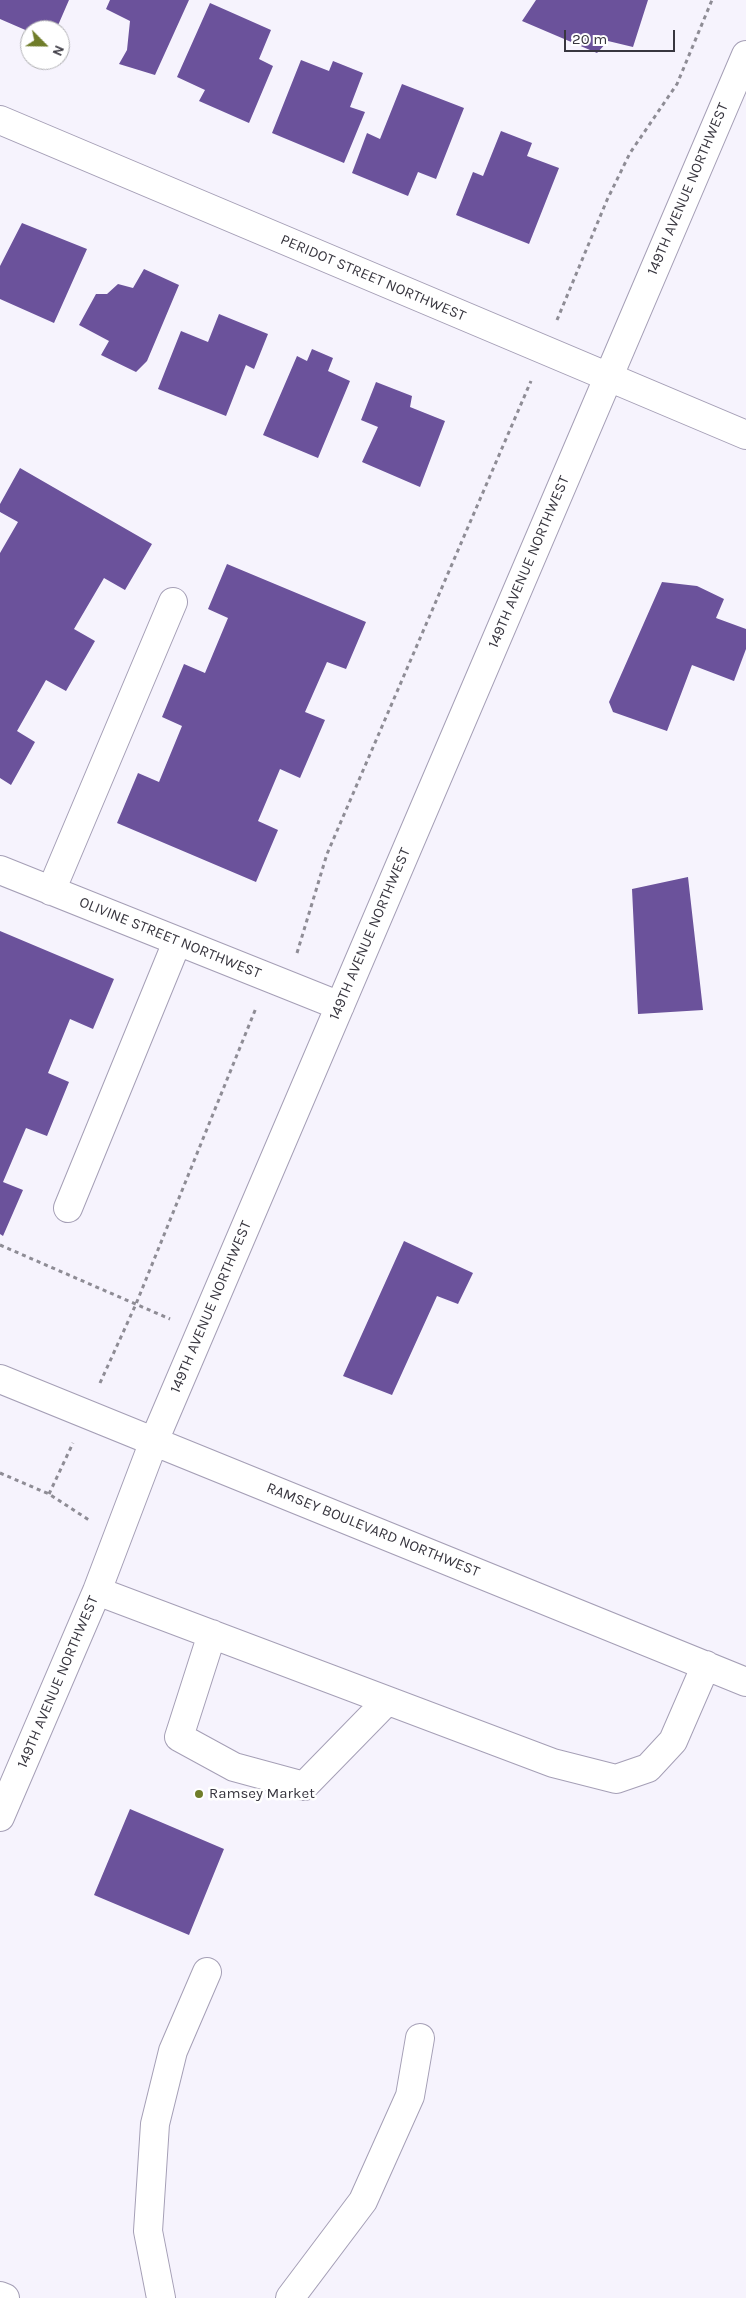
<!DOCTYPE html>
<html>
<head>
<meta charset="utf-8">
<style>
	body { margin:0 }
	#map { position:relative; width:746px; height:2298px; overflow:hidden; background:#f6f3fd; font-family:Karla,sans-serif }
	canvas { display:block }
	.north { position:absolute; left:20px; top:20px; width:50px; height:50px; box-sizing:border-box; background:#fff; border:1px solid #afafb2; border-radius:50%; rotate:113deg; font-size:14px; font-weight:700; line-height:20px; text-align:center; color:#38363f }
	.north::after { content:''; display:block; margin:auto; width:18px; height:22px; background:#707d2a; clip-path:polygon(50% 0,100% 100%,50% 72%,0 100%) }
	.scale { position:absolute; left:564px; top:30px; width:111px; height:22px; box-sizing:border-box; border:2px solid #38363f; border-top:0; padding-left:6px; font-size:15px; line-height:18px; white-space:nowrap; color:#38363f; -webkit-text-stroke:4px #fff; paint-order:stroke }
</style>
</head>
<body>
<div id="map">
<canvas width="746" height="2298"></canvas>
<div class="north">N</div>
<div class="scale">20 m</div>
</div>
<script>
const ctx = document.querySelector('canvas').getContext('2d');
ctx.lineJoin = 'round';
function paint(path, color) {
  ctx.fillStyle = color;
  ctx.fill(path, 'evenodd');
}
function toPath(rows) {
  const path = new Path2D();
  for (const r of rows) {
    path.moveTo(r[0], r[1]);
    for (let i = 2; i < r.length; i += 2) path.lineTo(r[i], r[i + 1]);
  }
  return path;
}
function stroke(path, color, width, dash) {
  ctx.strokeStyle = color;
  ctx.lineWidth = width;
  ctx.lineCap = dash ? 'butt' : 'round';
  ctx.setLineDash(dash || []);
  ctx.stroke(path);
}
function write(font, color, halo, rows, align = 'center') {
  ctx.font = font + ' Karla,sans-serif';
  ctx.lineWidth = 5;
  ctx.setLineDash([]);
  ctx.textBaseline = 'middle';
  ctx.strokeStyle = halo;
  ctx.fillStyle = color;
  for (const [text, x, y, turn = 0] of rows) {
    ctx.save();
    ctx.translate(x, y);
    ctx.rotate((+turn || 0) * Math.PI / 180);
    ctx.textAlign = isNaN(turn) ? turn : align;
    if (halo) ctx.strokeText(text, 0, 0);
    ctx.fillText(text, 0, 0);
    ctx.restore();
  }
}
const building = toPath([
	[0,0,69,0,56,30,30,30,30,32,0,19],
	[110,0,189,0,155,75,119,64,127,50,130,21,106,9],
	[536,0,648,0,633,47,608,41,597,53,522,21],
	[210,3,271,30,259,59,273,66,249,123,199,101,205,90,177,77],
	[301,60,329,71,333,61,363,73,350,107,365,112,344,163,272,133],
	[402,84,464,108,436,179,418,172,408,196,352,173,367,133,380,139],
	[501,131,532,143,527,156,559,168,529,244,456,215,473,172,483,176],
	[22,223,87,249,54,323,0,299,0,266],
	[144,269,179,285,147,361,136,372,101,355,109,341,79,325,96,294,107,294,118,284,133,288],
	[219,314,268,334,254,369,246,365,226,416,158,389,181,331,208,342],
	[312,349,333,358,328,371,350,381,318,458,263,435,297,356,307,361],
	[376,382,412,396,410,407,445,421,420,487,362,462,378,427,361,420],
	[20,468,152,544,125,590,104,578,74,629,95,641,66,691,46,680,17,731,35,742,11,785,0,778,0,553,18,522,0,512,0,504],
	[227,564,366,622,346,669,327,662,305,712,325,720,300,778,280,769,258,821,278,830,256,882,117,823,138,773,159,782,182,726,162,717,184,664,205,673,228,618,208,609],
	[662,582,697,586,724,599,716,618,746,629,746,649,734,681,692,665,667,731,613,712,609,702],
	[688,877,703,1010,638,1014,632,889],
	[0,931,114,979,93,1029,70,1019,48,1073,69,1082,47,1136,26,1128,3,1182,23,1190,3,1236,0,1234],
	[404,1241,473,1273,458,1304,437,1296,392,1395,343,1376],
	[130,1809,224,1849,189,1935,94,1895]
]);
const path = toPath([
	[557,320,607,200,630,153,677,84,712,0],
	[297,953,327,854,531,381],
	[0,1245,170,1319],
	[100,1383,136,1304,256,1008],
	[0,1473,49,1494,89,1520],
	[49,1494,73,1443]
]);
const minor = toPath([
	[0,120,746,435],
	[0,870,340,1006],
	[51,891,173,602],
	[68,1208,177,942],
	[0,1379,746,1682],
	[97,1591,553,1763,616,1779,648,1768,673,1741,706,1665],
	[212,1634,179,1737,234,1767,304,1786,387,1701],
	[0,1817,97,1591,154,1441,746,55],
	[0,2296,5,2298],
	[161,2298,148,2231,155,2124,173,2051,207,1972],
	[290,2298,363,2201,410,2096,420,2038]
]);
const markers = [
	[199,1794,5,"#707d2a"]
];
const streetNames = [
	["149TH AVENUE NORTHWEST",688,189,-67],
	["PERIDOT STREET NORTHWEST",373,278,23],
	["149TH AVENUE NORTHWEST",529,562,-67],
	["149TH AVENUE NORTHWEST",370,934,-67],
	["OLIVINE STREET NORTHWEST",170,938,22],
	["149TH AVENUE NORTHWEST",211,1307,-67],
	["RAMSEY BOULEVARD NORTHWEST",373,1530,22],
	["149TH AVENUE NORTHWEST",58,1682,-67]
];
const poiNames = [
	["Ramsey Market",209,1794]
];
paint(building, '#6b529b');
stroke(minor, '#a59fb6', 30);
stroke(path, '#8e8c95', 3, [4, 4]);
stroke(minor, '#fff', 28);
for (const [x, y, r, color] of markers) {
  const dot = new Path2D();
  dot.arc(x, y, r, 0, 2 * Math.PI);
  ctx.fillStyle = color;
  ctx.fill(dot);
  stroke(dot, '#fff', 2);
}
write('15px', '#38363f', '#fff', streetNames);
write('15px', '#38363f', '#fff', poiNames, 'left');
</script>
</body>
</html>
